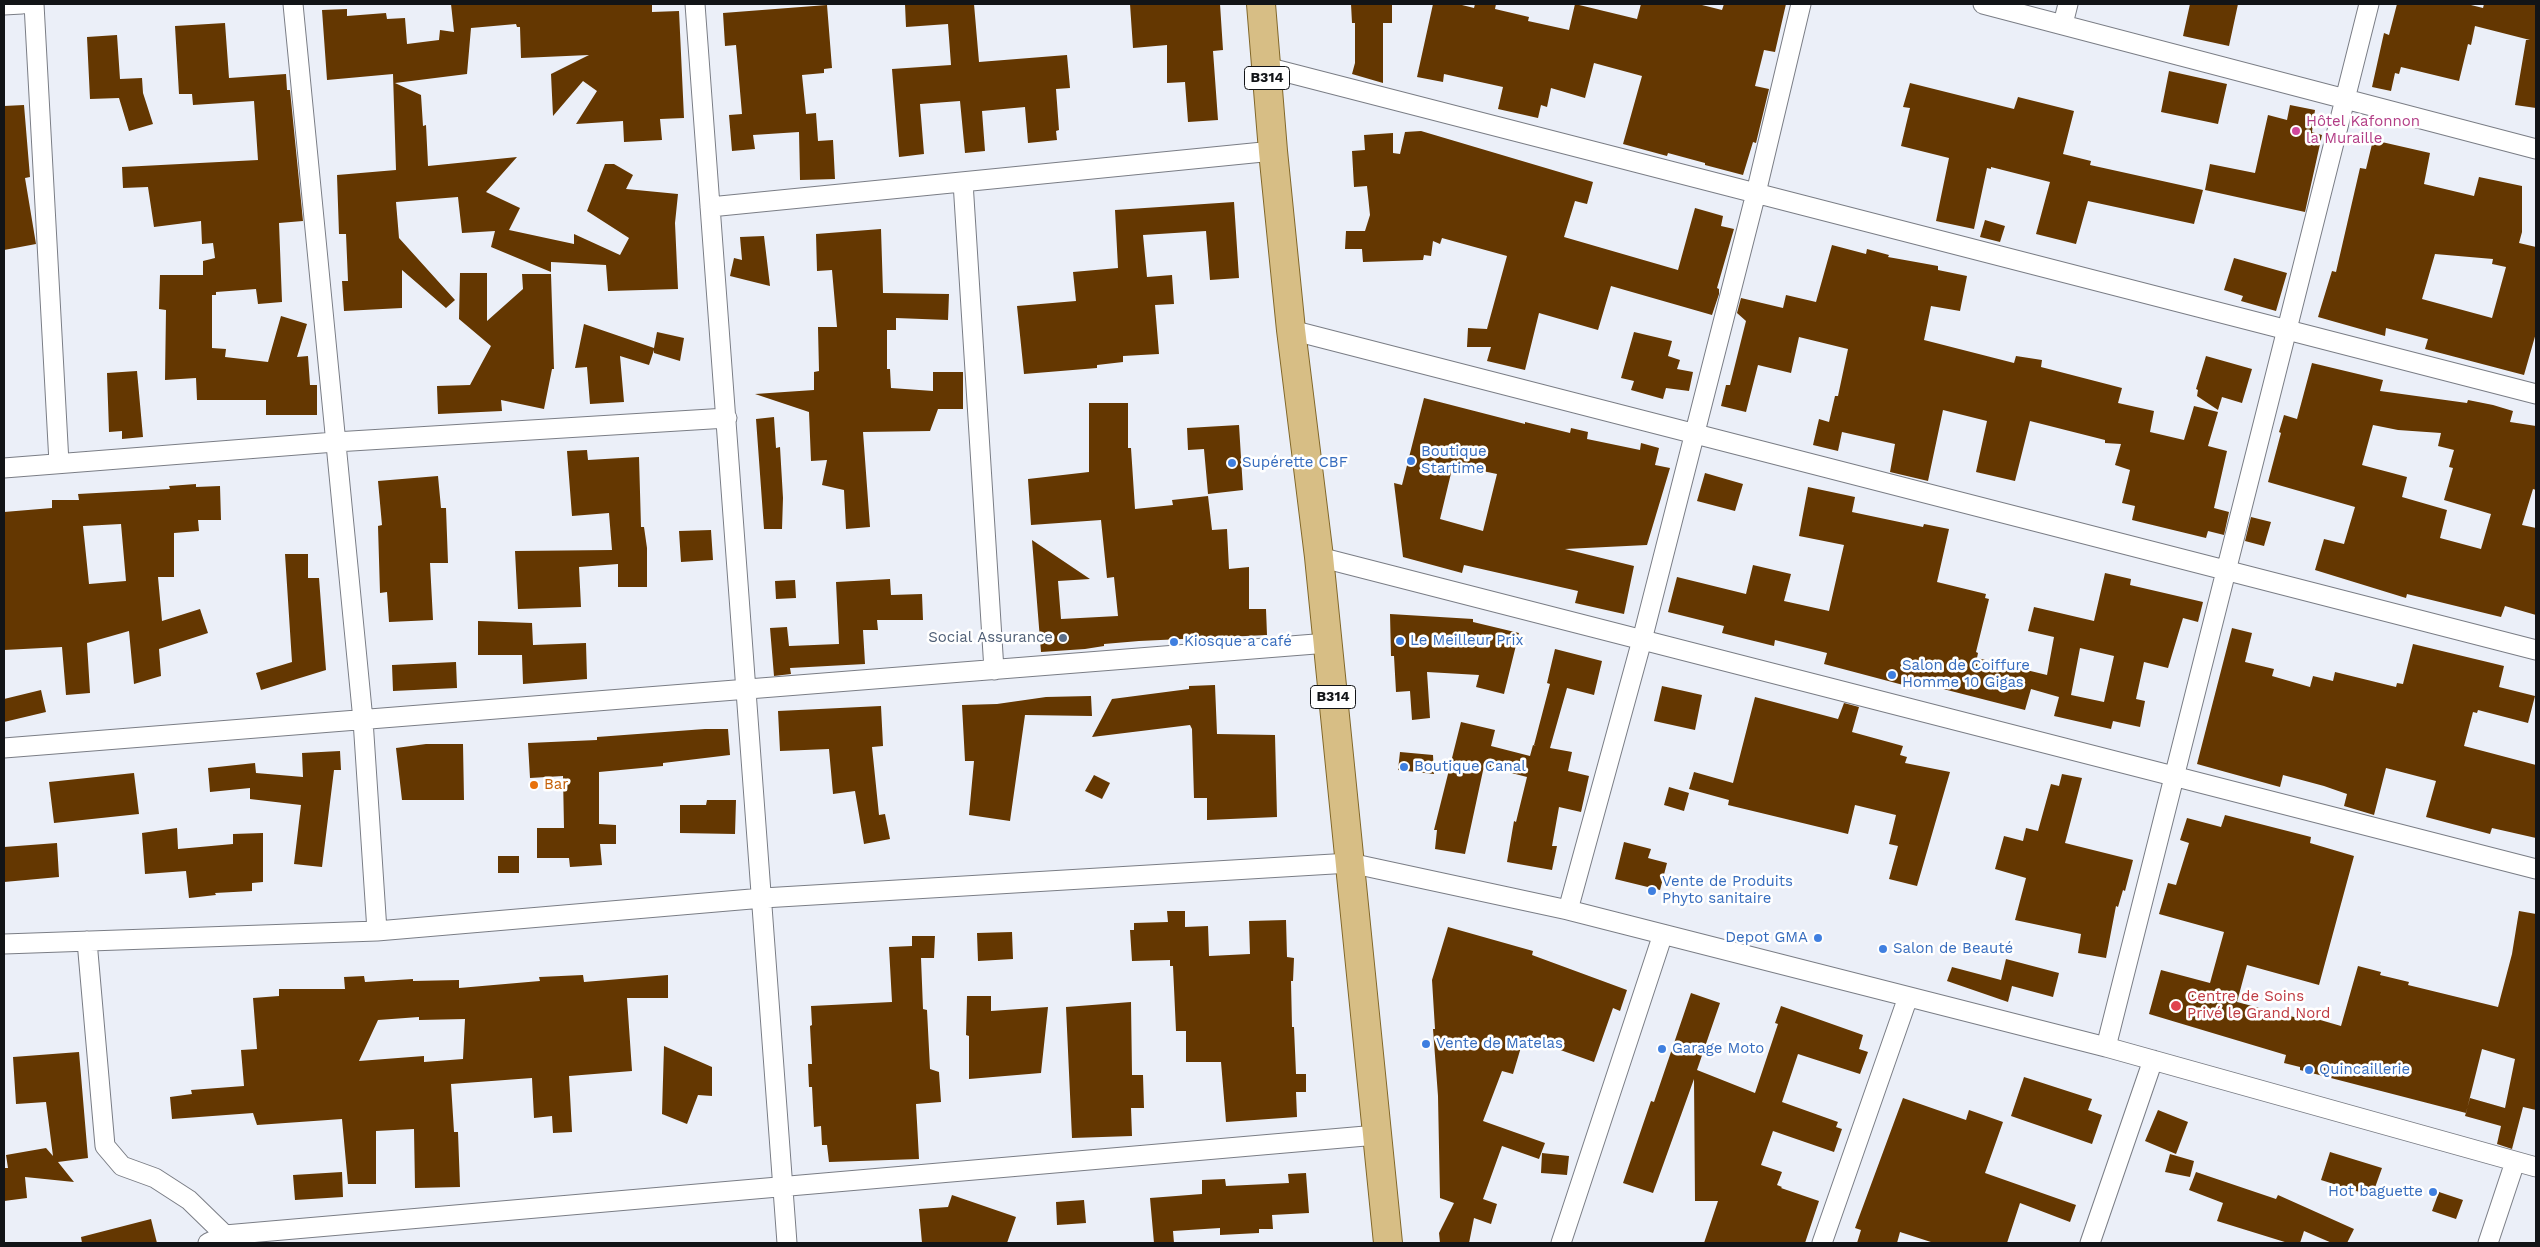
<!DOCTYPE html>
<html>
<head>
<meta charset="utf-8">
<style>
	body { margin:0 }
	#map { position:relative; width:2540px; height:1247px; overflow:hidden; background:#ebeff8; font-family:"Work Sans",sans-serif }
	canvas { display:block }
	.frame { position:absolute; inset:0; border:5px solid #121417; pointer-events:none }
</style>
</head>
<body>
<div id="map">
<canvas width="2540" height="1247"></canvas>
<div class="frame"></div>
</div>
<script>
const ctx = document.querySelector('canvas').getContext('2d');
ctx.lineJoin = 'round';
function paint(path, color) {
  ctx.fillStyle = color;
  ctx.fill(path, 'evenodd');
}
function toPath(rows) {
  const path = new Path2D();
  for (const r of rows) {
    path.moveTo(r[0], r[1]);
    for (let i = 2; i < r.length; i += 2) path.lineTo(r[i], r[i + 1]);
  }
  return path;
}
function stroke(path, color, width, dash) {
  ctx.strokeStyle = color;
  ctx.lineWidth = width;
  ctx.lineCap = dash ? 'butt' : 'round';
  ctx.setLineDash(dash || []);
  ctx.stroke(path);
}
function write(font, color, halo, rows, align = 'center') {
  ctx.font = font + ' "Work Sans",sans-serif';
  ctx.lineWidth = 5;
  ctx.setLineDash([]);
  ctx.textBaseline = 'middle';
  ctx.strokeStyle = halo;
  ctx.fillStyle = color;
  for (const [text, x, y, turn = 0] of rows) {
    ctx.save();
    ctx.translate(x, y);
    ctx.rotate((+turn || 0) * Math.PI / 180);
    ctx.textAlign = isNaN(turn) ? turn : align;
    if (halo) ctx.strokeText(text, 0, 0);
    ctx.fillText(text, 0, 0);
    ctx.restore();
  }
}
const building = toPath([
	[451,4,652,4,652,12,679,11,684,118,660,119,662,140,624,142,623,121,576,124,597,91,583,81,553,116,551,74,589,55,521,58,520,27,517,27,516,24,471,28,467,74,395,83,421,95,423,126,426,125,428,166,517,157,486,192,520,208,509,230,574,244,574,234,620,255,629,238,587,211,605,164,614,164,633,175,626,189,678,194,675,223,678,289,608,291,606,265,551,262,551,272,491,247,495,231,462,233,458,197,396,202,399,238,455,300,446,308,402,270,402,308,344,311,342,281,348,281,346,234,339,234,337,175,396,170,393,74,327,80,322,10,347,9,347,16,386,13,387,19,405,18,407,44,439,40,440,30,454,32],
	[905,4,974,4,979,62,1067,55,1070,88,1056,89,1059,130,1056,131,1057,140,1028,143,1025,107,982,111,985,151,965,153,960,101,920,104,924,154,899,157,892,69,951,65,948,24,906,27],
	[1130,4,1220,4,1223,50,1213,51,1218,120,1188,122,1185,82,1167,83,1167,45,1133,48],
	[1351,4,1392,4,1392,23,1383,23,1383,83,1352,74,1355,63,1355,23,1352,23],
	[1433,4,1458,4,1474,8,1475,4,1496,4,1495,9,1529,17,1528,21,1569,30,1575,4,1637,19,1641,4,1698,4,1722,10,1724,4,1786,4,1775,52,1764,50,1755,86,1769,89,1756,143,1753,142,1743,175,1705,165,1705,163,1668,153,1667,156,1623,144,1642,76,1594,63,1585,98,1551,88,1547,107,1541,105,1538,118,1498,109,1503,87,1444,74,1443,82,1417,77],
	[2190,4,2238,4,2229,46,2183,36],
	[2397,4,2467,4,2483,8,2484,4,2536,4,2536,108,2515,105,2526,40,2530,40,2475,26,2471,45,2468,44,2459,81,2401,67,2399,74,2395,73,2391,91,2372,87,2384,33,2389,35],
	[827,5,832,68,824,69,824,73,802,75,806,114,816,113,818,141,833,140,835,179,800,180,799,132,753,135,755,149,732,151,729,115,742,114,736,45,725,46,723,13],
	[225,23,229,78,286,74,287,90,290,90,303,221,279,223,282,302,258,304,256,289,216,292,216,295,212,295,212,348,226,349,225,357,268,362,281,316,307,324,297,357,308,356,310,385,317,385,317,415,266,415,266,400,197,400,196,378,165,380,166,310,159,309,160,275,203,275,203,261,215,258,213,243,202,244,201,221,154,227,148,187,123,188,122,167,258,160,254,101,193,105,192,94,179,94,175,26],
	[117,35,120,79,142,78,143,93,153,124,129,131,119,98,90,99,87,37],
	[2169,71,2227,84,2218,124,2161,112],
	[1910,83,2014,109,2018,97,2074,111,2063,154,2091,161,2090,165,2203,190,2194,224,2088,201,2076,244,2036,234,2050,182,1991,167,1991,169,1987,168,1974,229,1936,221,1949,158,1901,146,1910,108,1903,107],
	[24,105,30,177,25,178,36,244,4,250,4,106],
	[2290,105,2315,110,2312,132,2322,135,2305,212,2205,190,2210,164,2255,173,2268,115,2287,120],
	[1421,131,1593,182,1587,204,1575,201,1564,237,1678,270,1695,208,1723,216,1721,226,1734,229,1717,288,1719,289,1719,294,1712,315,1611,286,1598,330,1539,313,1525,370,1487,361,1491,347,1467,347,1468,328,1487,329,1507,256,1442,238,1440,244,1433,241,1431,256,1424,255,1423,260,1363,262,1362,249,1345,249,1346,231,1365,231,1370,215,1367,186,1354,187,1352,151,1365,150,1364,135,1393,133,1393,153,1400,154,1405,132],
	[2373,140,2430,153,2424,184,2474,196,2479,177,2522,186,2522,232,2519,243,2536,247,2536,333,2524,375,2425,349,2428,339,2386,328,2385,336,2318,317,2332,271,2336,272,2360,168,2366,169],
	[2435,254,2493,259,2492,264,2506,267,2492,318,2422,299],
	[1234,202,1239,278,1210,280,1206,231,1143,235,1147,277,1172,275,1174,304,1155,305,1159,354,1123,356,1123,362,1097,365,1097,368,1024,374,1017,306,1076,301,1073,272,1118,268,1115,210],
	[1985,220,2005,226,2000,242,1980,237],
	[881,229,883,293,949,294,948,320,896,318,896,330,887,330,887,369,890,369,891,388,933,391,933,372,963,372,963,409,938,409,930,431,863,432,870,527,846,529,844,490,822,485,827,460,811,461,809,412,755,394,814,390,814,372,819,371,818,327,837,327,832,270,817,271,816,234],
	[764,236,770,286,730,276,734,258,742,260,740,237],
	[1832,245,1866,254,1867,249,1889,255,1888,257,1938,266,1938,270,1967,276,1960,311,1931,306,1924,340,2014,363,2016,356,2042,360,2041,367,2122,388,2118,403,2154,411,2150,432,2184,440,2194,406,2218,412,2208,446,2227,451,2214,508,2229,512,2224,535,2208,531,2206,538,2132,520,2135,506,2122,503,2130,470,2115,465,2121,444,2105,443,2105,440,2030,421,2015,481,1976,472,1987,421,1943,410,1928,481,1890,472,1895,444,1842,432,1838,451,1813,445,1819,419,1829,422,1835,396,1838,396,1848,349,1799,337,1791,373,1758,365,1746,412,1721,406,1726,385,1730,385,1746,321,1737,313,1741,298,1783,308,1786,295,1816,302],
	[2234,258,2287,273,2276,311,2241,301,2243,296,2224,290],
	[460,273,487,273,487,321,523,289,522,274,551,274,554,369,552,369,544,409,501,400,502,411,438,414,437,386,470,385,491,346,459,319],
	[584,324,654,348,657,332,684,338,680,361,654,353,654,350,649,365,620,356,624,402,590,404,587,367,575,368],
	[1634,332,1672,341,1668,356,1680,360,1677,369,1693,372,1689,391,1666,388,1663,399,1631,390,1634,381,1621,378],
	[2206,356,2252,369,2242,403,2222,397,2218,410,2197,396,2198,390,2196,389],
	[2312,363,2383,380,2380,391,2467,403,2468,400,2493,405,2513,411,2510,422,2536,426,2536,490,2533,489,2522,525,2536,528,2536,615,2505,606,2501,617,2407,594,2406,598,2315,570,2324,539,2344,544,2355,507,2268,482,2281,433,2279,432,2284,415,2297,419],
	[2373,425,2398,430,2441,433,2438,446,2454,450,2449,467,2453,468,2444,500,2491,514,2481,549,2440,538,2447,510,2402,497,2407,477,2362,465],
	[137,371,143,437,122,439,122,431,109,432,107,373],
	[1424,398,1525,424,1525,422,1570,433,1571,428,1588,432,1587,439,1640,450,1641,443,1659,448,1655,465,1670,468,1647,545,1565,549,1634,566,1624,614,1575,603,1578,591,1464,565,1462,573,1403,557,1394,483,1402,485],
	[1453,465,1497,474,1483,531,1440,519],
	[1089,403,1128,403,1128,448,1131,448,1135,509,1173,505,1172,500,1208,496,1212,530,1227,529,1229,569,1249,567,1249,609,1266,609,1267,635,1139,641,1104,644,1104,646,1085,649,1041,652,1032,540,1090,579,1058,581,1061,619,1118,616,1114,577,1107,578,1101,520,1031,525,1028,479,1089,472],
	[774,417,776,448,780,447,783,498,782,529,764,529,756,419],
	[1239,425,1243,490,1208,494,1204,449,1188,450,1187,428],
	[587,450,588,460,639,457,641,527,644,527,647,548,647,587,618,587,618,564,579,567,581,607,518,609,515,551,612,550,609,513,572,516,567,451],
	[1705,473,1743,484,1735,511,1697,501],
	[438,476,441,508,446,508,448,563,430,563,433,620,389,622,387,592,380,593,378,526,382,525,378,481],
	[196,484,196,487,220,486,221,520,198,520,199,531,174,533,174,577,158,577,162,621,200,609,208,633,159,649,161,676,134,684,129,631,87,643,90,693,66,695,62,647,4,650,4,512,52,508,52,500,79,500,78,494,170,489,169,486],
	[121,524,126,581,89,584,83,526],
	[1808,487,1855,497,1852,512,1923,527,1924,524,1949,529,1937,582,1986,594,1985,598,1989,599,1976,652,1978,653,1977,658,2047,675,2054,637,2028,631,2034,607,2094,621,2105,573,2131,579,2130,585,2203,602,2198,622,2183,618,2168,668,2144,662,2136,699,2145,701,2140,727,2113,721,2111,729,2054,716,2059,697,2031,689,2025,710,1908,680,1907,686,1824,664,1827,653,1775,640,1774,646,1722,633,1724,626,1668,612,1677,577,1746,594,1753,565,1791,574,1784,601,1829,611,1844,545,1799,536],
	[2080,648,2114,656,2104,702,2071,695],
	[2251,517,2271,522,2264,546,2245,541],
	[711,530,713,560,681,562,679,531],
	[285,554,308,554,308,578,319,578,326,670,261,690,256,673,292,662],
	[890,579,891,595,922,594,923,620,877,620,878,630,863,630,865,664,790,668,791,674,774,676,770,628,787,627,789,646,839,644,836,582],
	[795,580,796,598,776,599,775,581],
	[1390,614,1473,619,1473,622,1519,633,1504,694,1476,687,1479,675,1427,672,1430,718,1412,720,1410,691,1396,692,1394,656,1391,656],
	[478,621,532,623,533,645,586,643,587,679,523,684,522,655,478,655],
	[2232,628,2252,633,2245,662,2274,669,2272,676,2310,687,2313,676,2333,681,2335,672,2396,687,2397,683,2403,684,2413,644,2504,666,2499,687,2535,696,2528,723,2478,710,2477,713,2473,712,2464,746,2536,765,2536,838,2492,828,2490,834,2426,817,2436,781,2386,768,2374,815,2344,806,2347,794,2324,786,2283,775,2280,787,2197,764],
	[1555,649,1602,661,1594,695,1567,688,1550,748,1572,752,1568,771,1589,776,1581,812,1559,807,1552,846,1557,846,1552,870,1507,862,1514,821,1516,822,1527,777,1484,766,1465,854,1435,849,1437,830,1434,830,1461,722,1495,730,1491,746,1530,756,1533,745,1536,746,1534,745,1550,684,1547,683],
	[456,662,457,688,393,691,392,665],
	[1215,685,1217,734,1275,735,1277,817,1207,820,1207,798,1194,798,1192,729,1190,725,1092,737,1112,699,1189,689,1189,686],
	[1662,686,1702,695,1695,730,1654,721],
	[41,690,46,712,4,722,4,699],
	[1091,696,1092,716,1025,715,1010,821,969,815,974,761,965,761,962,705,997,704,1046,697],
	[1755,697,1838,719,1844,703,1859,707,1852,732,1903,746,1900,755,1907,757,1905,763,1950,772,1917,886,1889,879,1898,846,1889,844,1896,815,1855,805,1848,834,1728,805,1729,800,1689,789,1694,772,1733,783],
	[881,706,883,746,872,747,879,815,885,814,890,839,864,844,855,791,833,794,829,749,780,751,778,711],
	[705,729,728,729,730,755,663,763,663,766,599,772,599,824,616,825,616,844,600,844,602,865,570,867,569,858,537,858,537,828,564,828,563,776,530,778,528,743,597,740,597,737],
	[426,744,463,744,464,800,402,800,396,748],
	[340,751,341,770,334,770,322,867,294,864,301,805,250,799,250,788,210,792,208,768,255,763,256,773,303,777,302,753],
	[1400,752,1433,755,1434,774,1398,770],
	[134,773,139,814,54,823,49,782],
	[2062,774,2082,778,2065,843,2133,860,2125,891,2123,890,2118,907,2116,906,2106,958,2078,953,2081,934,2015,920,2026,878,1995,869,2004,836,2023,841,2026,828,2038,831,2051,784,2059,786],
	[1094,775,1110,783,1102,799,1085,791],
	[1669,787,1689,793,1684,811,1664,805],
	[707,800,736,800,735,834,680,833,680,805,706,805],
	[2225,815,2311,837,2310,843,2354,856,2319,985,2247,965,2237,1002,2309,1021,2310,1017,2341,1026,2358,966,2381,972,2380,975,2409,982,2408,985,2498,1007,2512,954,2519,911,2536,914,2536,1110,2523,1107,2512,1149,2497,1144,2501,1126,2465,1116,2470,1098,2505,1108,2515,1059,2482,1049,2466,1113,2300,1070,2300,1067,2284,1063,2286,1055,2149,1014,2161,970,2210,983,2224,932,2159,914,2168,883,2176,885,2189,843,2180,840,2187,818,2221,827],
	[177,828,178,849,233,844,233,834,263,833,263,882,252,883,252,891,215,893,216,895,189,898,186,871,145,874,142,833],
	[1624,842,1651,849,1648,858,1667,863,1660,890,1615,879],
	[57,843,59,877,4,882,4,847],
	[498,856,519,856,519,873,498,873],
	[1167,911,1185,911,1185,927,1208,926,1209,956,1250,954,1249,921,1286,920,1287,957,1294,958,1293,981,1291,981,1292,1027,1294,1027,1296,1074,1306,1074,1306,1092,1296,1092,1297,1117,1226,1122,1221,1062,1186,1062,1186,1031,1176,1031,1173,966,1170,966,1170,960,1132,961,1130,930,1134,930,1134,923,1168,922],
	[1448,927,1533,951,1532,955,1627,990,1620,1011,1613,1008,1594,1062,1524,1037,1513,1074,1502,1071,1483,1121,1545,1143,1539,1159,1502,1146,1483,1199,1497,1204,1491,1224,1474,1218,1469,1243,1440,1243,1439,1233,1454,1203,1440,1198,1438,1096,1433,1029,1435,1029,1432,980],
	[1012,932,1013,959,978,961,977,933],
	[912,936,935,936,934,958,921,958,923,1009,927,1010,930,1069,939,1072,941,1102,916,1104,919,1159,829,1162,827,1145,822,1145,821,1126,814,1127,812,1087,809,1087,808,1064,812,1064,810,1026,812,1025,811,1006,892,1002,889,947,912,946],
	[2006,959,2059,973,2053,997,2012,986,2008,1002,1947,981,1952,967,2001,980],
	[583,975,584,982,668,975,668,998,627,998,632,1071,569,1076,572,1132,553,1133,552,1116,534,1118,532,1078,451,1084,454,1132,458,1132,460,1187,415,1188,414,1129,376,1131,376,1184,348,1184,342,1119,257,1125,253,1113,172,1119,170,1097,192,1094,191,1090,244,1086,241,1050,257,1049,253,998,279,996,279,989,345,989,344,977,364,976,365,982,413,979,413,981,459,980,459,988,540,981,539,977],
	[419,1017,419,1020,465,1019,463,1059,424,1062,424,1056,359,1061,378,1020],
	[1691,993,1720,1003,1697,1070,1755,1093,1778,1024,1775,1023,1781,1006,1863,1035,1859,1049,1868,1052,1860,1074,1798,1054,1782,1102,1838,1122,1836,1127,1842,1129,1834,1152,1773,1131,1761,1165,1782,1172,1777,1185,1782,1187,1781,1188,1819,1201,1805,1243,1704,1243,1718,1201,1695,1201,1694,1079,1653,1193,1623,1183,1651,1101,1654,1102],
	[967,996,991,996,991,1011,1048,1007,1041,1073,969,1079,969,1036,966,1035],
	[1131,1002,1132,1075,1143,1075,1144,1108,1131,1108,1132,1136,1072,1138,1066,1007],
	[664,1046,712,1067,712,1096,698,1095,687,1124,662,1114],
	[79,1052,88,1158,58,1162,74,1182,25,1177,27,1198,4,1201,4,1168,8,1168,6,1155,46,1148,53,1156,46,1102,16,1104,13,1057],
	[2024,1077,2092,1099,2088,1110,2102,1115,2092,1144,2011,1116],
	[1903,1098,1966,1120,1969,1110,2003,1122,1985,1173,2076,1205,2070,1222,2020,1203,2007,1243,1934,1243,1900,1232,1897,1243,1857,1243,1861,1230,1855,1228],
	[2158,1110,2188,1122,2176,1154,2145,1141],
	[2330,1152,2382,1168,2372,1196,2321,1180],
	[1542,1153,1569,1156,1567,1175,1541,1173],
	[2170,1154,2194,1161,2190,1177,2165,1172],
	[342,1172,343,1197,295,1200,293,1175],
	[2196,1172,2276,1199,2278,1195,2354,1229,2347,1243,2332,1243,2304,1231,2300,1243,2288,1243,2217,1221,2223,1203,2189,1190],
	[1306,1173,1309,1213,1272,1215,1273,1229,1259,1229,1259,1233,1220,1235,1220,1228,1173,1231,1174,1243,1154,1243,1150,1198,1202,1194,1202,1180,1225,1179,1226,1186,1289,1183,1288,1174],
	[2439,1192,2463,1200,2456,1219,2432,1211],
	[952,1195,1016,1217,1007,1243,922,1243,919,1209,948,1207],
	[1084,1200,1086,1223,1057,1225,1056,1202],
	[151,1219,157,1243,82,1243,81,1237]
]);
const minor = toPath([
	[34,4,59,463],
	[293,4,363,720,377,931],
	[695,4,787,1243],
	[1983,4,2536,149],
	[4,5,22,4],
	[2063,24,2068,4],
	[1266,67,2536,394],
	[963,182,994,670],
	[710,207,1273,151],
	[1291,330,2536,650],
	[4,468,335,442,727,418],
	[1319,557,2536,869],
	[4,748,1328,643],
	[1568,910,1642,640,1756,193,1801,4],
	[87,941,105,1146,122,1166,155,1178,189,1200,225,1235],
	[4,944,377,931,763,898,1350,863,1568,910,2106,1047,2536,1167],
	[2106,1047,2369,4],
	[208,1243,225,1235,1377,1135],
	[1561,1243,1663,934],
	[1822,1243,1908,997],
	[2090,1243,2153,1060],
	[2488,1243,2515,1162]
]);
const primary = toPath([
	[1261,4,1273,151,1291,330,1319,557,1388,1243]
]);
const markers = [
	[2296,131,5,"#d1479c"],
	[1411,461,5,"#3f7fe0"],
	[1232,463,5,"#3f7fe0"],
	[1063,638,5,"#5c6f8a"],
	[1400,641,5,"#3f7fe0"],
	[1174,642,5,"#3f7fe0"],
	[1892,675,5,"#3f7fe0"],
	[1404,767,5,"#3f7fe0"],
	[534,785,5,"#e8710a"],
	[1652,891,5,"#3f7fe0"],
	[1818,938,5,"#3f7fe0"],
	[1883,949,5,"#3f7fe0"],
	[2176,1006,6,"#e0444e"],
	[1426,1044,5,"#3f7fe0"],
	[1662,1049,5,"#3f7fe0"],
	[2309,1070,5,"#3f7fe0"],
	[2433,1192,5,"#3f7fe0"]
];
const shields = [
	[1267,78,45],
	[1333,697,45]
];
const shieldNames = [
	["B314",1267,78],
	["B314",1333,697]
];
const hotelNames = [
	["Hôtel Kafonnon",2306,122],
	["la Muraille",2306,139]
];
const shopNames = [
	["Boutique",1421,452],
	["Startime",1421,469],
	["Supérette CBF",1242,463],
	["Le Meilleur Prix",1410,641],
	["Kiosque a café",1184,642],
	["Salon de Coiffure",1902,666],
	["Homme 10 Gigas",1902,683],
	["Boutique Canal",1414,767],
	["Vente de Produits",1662,882],
	["Phyto sanitaire",1662,899],
	["Depot GMA",1808,938,"right"],
	["Salon de Beauté",1893,949],
	["Vente de Matelas",1436,1044],
	["Garage Moto",1672,1049],
	["Quincaillerie",2319,1070],
	["Hot baguette",2423,1192,"right"]
];
const serviceNames = [
	["Social Assurance",1053,638]
];
const foodNames = [
	["Bar",544,785]
];
const healthNames = [
	["Centre de Soins",2187,997],
	["Privé le Grand Nord",2187,1014]
];
paint(building, '#643701');
stroke(minor, '#7a7d85', 21);
stroke(primary, '#816729', 30);
stroke(minor, '#fff', 19);
stroke(primary, '#d7be85', 28);
for (const [x, y, r, color] of markers) {
  const dot = new Path2D();
  dot.arc(x, y, r, 0, 2 * Math.PI);
  ctx.fillStyle = color;
  ctx.fill(dot);
  stroke(dot, '#fff', 2);
}
for (const [x, y, w] of shields) {
  const box = new Path2D();
  box.roundRect(x - w / 2, y - 11.5, w, 23, 4);
  ctx.fillStyle = '#fff';
  ctx.fill(box);
  stroke(box, '#121417', 1);
}
write('bold 14px', '#121417', null, shieldNames);
write('15px', '#b23c85', '#fff', hotelNames, 'left');
write('15px', '#366cbe', '#fff', shopNames, 'left');
write('15px', '#4e5e75', '#fff', serviceNames, 'right');
write('15px', '#c56008', '#fff', foodNames, 'left');
write('15px', '#be3a42', '#fff', healthNames, 'left');
</script>
</body>
</html>
